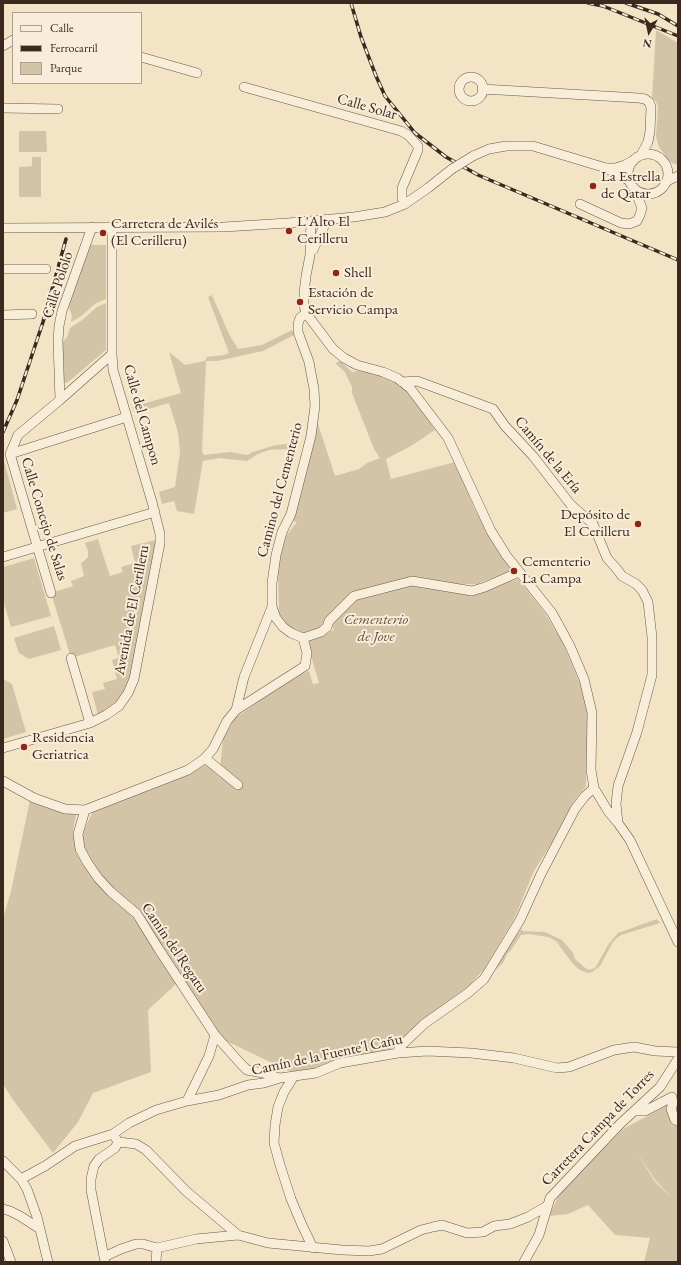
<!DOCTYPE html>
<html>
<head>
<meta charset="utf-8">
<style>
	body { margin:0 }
	#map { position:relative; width:681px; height:1265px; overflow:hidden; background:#f2e4c4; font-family:"EB Garamond",serif }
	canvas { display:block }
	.frame { position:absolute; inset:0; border:4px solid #3d2820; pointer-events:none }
	.legend { position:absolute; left:12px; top:12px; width:130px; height:72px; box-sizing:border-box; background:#f7edd9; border:1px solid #ad9e8f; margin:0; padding:5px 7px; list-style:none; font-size:12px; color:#3d2820 }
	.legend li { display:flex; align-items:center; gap:8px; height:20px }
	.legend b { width:20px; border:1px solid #ad9e8f }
	.north { position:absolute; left:629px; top:12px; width:40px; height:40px; -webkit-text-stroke:3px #f7edd9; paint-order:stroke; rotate:189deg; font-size:11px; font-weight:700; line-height:16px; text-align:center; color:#3d2820 }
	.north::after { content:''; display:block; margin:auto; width:14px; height:18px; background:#3d2820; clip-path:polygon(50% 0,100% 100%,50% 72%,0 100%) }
</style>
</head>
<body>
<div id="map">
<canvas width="681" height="1265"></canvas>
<div class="frame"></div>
<ul class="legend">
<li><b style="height:5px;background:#f7edd9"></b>Calle</li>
<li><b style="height:5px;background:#3d2820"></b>Ferrocarril</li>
<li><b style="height:11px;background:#d3c4a8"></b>Parque</li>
</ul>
<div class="north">N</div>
</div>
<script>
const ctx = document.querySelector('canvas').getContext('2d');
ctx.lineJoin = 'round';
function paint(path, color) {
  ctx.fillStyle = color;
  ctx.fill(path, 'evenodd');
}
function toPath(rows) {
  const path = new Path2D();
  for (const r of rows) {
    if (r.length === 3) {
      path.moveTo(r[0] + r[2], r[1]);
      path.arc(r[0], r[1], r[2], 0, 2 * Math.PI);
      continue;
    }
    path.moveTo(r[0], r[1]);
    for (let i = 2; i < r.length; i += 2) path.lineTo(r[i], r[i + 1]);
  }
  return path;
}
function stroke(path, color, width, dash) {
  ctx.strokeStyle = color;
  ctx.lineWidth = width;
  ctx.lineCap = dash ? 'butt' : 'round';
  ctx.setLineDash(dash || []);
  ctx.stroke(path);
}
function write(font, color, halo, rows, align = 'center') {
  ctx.font = font + ' "EB Garamond",serif';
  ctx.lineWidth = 4;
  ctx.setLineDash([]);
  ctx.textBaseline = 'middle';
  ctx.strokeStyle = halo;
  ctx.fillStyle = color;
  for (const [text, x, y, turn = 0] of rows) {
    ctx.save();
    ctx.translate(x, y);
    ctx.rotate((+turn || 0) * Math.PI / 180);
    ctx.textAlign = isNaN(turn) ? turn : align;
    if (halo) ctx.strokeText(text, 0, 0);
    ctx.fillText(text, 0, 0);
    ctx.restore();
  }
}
const green = toPath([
	[656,30,678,43,678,165,670,162,659,147,656,137,658,106,656,102,652,97],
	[19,131,46,131,47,152,19,152],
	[32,157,41,157,41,197,19,197,19,167,32,166],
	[90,245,106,245,106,299,96,303,80,317,71,322,72,316,68,304],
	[212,295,229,334,238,349,262,345,292,330,294,335,263,351,217,361,206,361,202,451,204,455,230,452,247,455,253,452,276,445,288,444,291,449,269,450,258,454,247,461,219,458,203,461,194,514,177,511,174,501,162,504,159,492,175,487,180,452,178,432,169,403,135,413,132,407,181,393,169,352,185,365,205,361,207,357,224,355,229,353,208,297],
	[106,303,106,350,67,383,65,382,64,383,61,344,67,337,70,328,82,320,97,307],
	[340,361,352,372,358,371,365,371,383,375,398,382,408,391,435,430,411,446,386,459,391,479,455,462,475,510,494,543,512,570,477,584,381,586,331,613,320,627,311,633,302,634,296,633,286,625,279,616,278,573,277,562,285,537,297,522,293,521,317,421,335,476,359,469,367,463,380,458,374,449,352,393,352,387,345,372,335,363],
	[3,457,17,509,3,513],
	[98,539,110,576,123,572,121,567,135,563,131,546,160,539,128,693,99,719,92,692,105,689,103,683,117,679,112,660,119,658,115,645,71,658,51,593,73,586,71,581,84,576,81,563,84,561,88,557,88,551,85,543],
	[34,558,51,616,11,627,3,600,3,567],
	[518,579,544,612,562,641,579,682,588,710,586,786,574,801,553,841,534,871,514,919,484,969,470,985,416,1027,384,1055,310,1071,289,1071,224,1040,149,926,132,903,118,893,99,875,84,852,82,840,86,826,93,811,205,765,220,770,223,739,235,718,293,678,309,671,313,684,319,683,306,639,334,630,331,622,356,598,413,584,489,588],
	[54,626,61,650,29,659,19,653,14,638],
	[3,679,12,684,26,732,3,739],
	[30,800,76,814,73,832,82,860,97,884,131,915,176,984,148,1010,151,1072,93,1093,78,1122,53,1153,13,1100,3,1084,3,915,4,915,11,891],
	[657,919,660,923,621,935,618,937,613,942,600,966,592,972,588,973,580,970,573,964,556,941,548,937,529,934,521,935,511,950,507,954,503,963,496,969,497,962,503,956,521,929,523,931,545,932,562,940,573,953,575,959,584,967,589,970,595,968,597,965,608,945,618,933],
	[668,1105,671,1125,678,1126,678,1262,644,1262,650,1238,615,1235,588,1205,568,1214,549,1216,558,1197,571,1181,623,1129],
	[636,1151,656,1181,673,1199,655,1182]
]);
const minor = toPath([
	[3,46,13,40],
	[141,57,197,73],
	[471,89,12],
	[244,87,401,131,408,135,418,146,418,150,402,188,402,198,405,204],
	[482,89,639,98,645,99,649,102,651,107,650,131,648,142,641,155],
	[3,108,58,109],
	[648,174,20],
	[473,156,489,149,506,146,533,146,606,168,630,181],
	[607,168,615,168,625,165,634,160],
	[667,181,678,176],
	[580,204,621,223,629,224,637,221,640,215,642,208,634,188],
	[311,221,310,255,306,276,304,293,304,305,306,313,333,349,344,358,357,365,383,372,397,378,410,388,448,438,491,531,506,555,552,613,570,646,584,679,592,713,591,770,594,788,608,811,618,823,630,840,678,942],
	[3,228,224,227,288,223,354,217,385,212,405,204,428,188,452,169],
	[313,250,327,220],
	[3,269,46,269],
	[3,315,32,314],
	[402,382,417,381,493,409,505,426,533,456,571,505,593,524,607,558,616,568,622,576,636,584,642,590,648,602,652,637,652,675,637,732,618,786,616,804,618,823],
	[60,400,58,341,59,326,62,311,92,227],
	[10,454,127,417],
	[3,557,155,512],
	[51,593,10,454,18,435,60,400,112,354],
	[303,638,321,632,327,627,329,621,354,596,412,581,472,591,485,587,519,572],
	[71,658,90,723],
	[236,710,244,677,272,607],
	[3,748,90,723,106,715,119,706,128,693,134,679,160,543,160,534,152,502,113,370,112,354,112,228],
	[205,758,238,785],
	[3,781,34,798,65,809,85,810,188,770,204,759,213,749,227,721,236,710,305,666,307,653,303,638,291,633,283,627,276,618,272,607,272,583,276,555,282,532,291,514,311,436,315,406,314,389,309,362,298,332,298,324,300,318,306,313],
	[85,810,78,834,80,849,87,862,98,878,111,892,137,914,158,948,215,1035,241,1064,247,1070,263,1073,280,1078],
	[398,1053,399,1048,424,1024,468,993,484,979,520,920,541,874,575,809,585,796,594,788],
	[294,1076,284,1092,278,1107,275,1125,274,1143,280,1165,291,1199,302,1225,313,1248],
	[187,1101,209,1056,215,1035],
	[635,1111,645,1111,672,1097,673,1103,671,1109,675,1120,678,1121],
	[118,1142,136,1144,146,1150,186,1191,238,1235,268,1243,342,1250,369,1251,382,1249,421,1230,433,1227,442,1225,467,1233,483,1232,494,1226,510,1224,528,1217,547,1206],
	[3,1161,21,1179,27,1189,37,1217,48,1262],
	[21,1179,45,1166,75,1146,113,1134,129,1123,156,1110,187,1101,219,1095,248,1085,264,1083,280,1078,316,1073,340,1063,398,1053,427,1051,471,1053,514,1058,557,1068,569,1067,614,1050,634,1047,655,1051,678,1052],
	[3,1209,10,1211,20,1216,40,1229],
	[3,1241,11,1262],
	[104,1257,121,1249,136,1244,143,1244,157,1248,196,1239,238,1235],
	[105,1262,91,1190,91,1179,94,1166,99,1159,115,1148,118,1142,115,1137],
	[156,1262,157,1248],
	[524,1262,539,1235,550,1198,620,1124,660,1087,678,1059]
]);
const rail = toPath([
	[351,3,361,37,376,76,385,96,415,133,446,157,478,175,678,260],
	[588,3,603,6,678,36],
	[626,3,658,14,678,26],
	[3,432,17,400,43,322,66,239]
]);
const minorBridge = toPath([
	[452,169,473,156]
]);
const markers = [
	[593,186,4,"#8f2418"],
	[289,231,4,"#8f2418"],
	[103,233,4,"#8f2418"],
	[336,273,4,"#8f2418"],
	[300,302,4,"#8f2418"],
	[638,524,4,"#8f2418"],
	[514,571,4,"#8f2418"],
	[24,747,4,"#8f2418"]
];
const streetNames = [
	["Calle Solar",367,107,16],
	["Calle Pololo",58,285,-72],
	["Calle del Campon",142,415,74],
	["Camín de la Ería",548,455,50],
	["Camino del Cementerio",280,490,-75],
	["Calle Concejo de Salas",44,519,73],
	["Avenida de El Cerilleru",132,610,-79],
	["Camín del Regatu",174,948,56],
	["Camín de la Fuente'l Cañu",327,1055,-12],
	["Carretera Campa de Torres",598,1128,-46]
];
const poiNames = [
	["La Estrella",601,177],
	["de Qatar",601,194],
	["L'Alto El",297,222],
	["Cerilleru",297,239],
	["Carretera de Avilés",111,224],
	["(El Cerilleru)",111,241],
	["Shell",344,273],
	["Estación de",308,293],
	["Servicio Campa",308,310],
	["Depósito de",630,515,"right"],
	["El Cerilleru",630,532,"right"],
	["Cementerio",522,562],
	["La Campa",522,579],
	["Residencia",32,738],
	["Geriatrica",32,755]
];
const parkNames = [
	["Cementerio",376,620],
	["de Jove",376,637]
];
paint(green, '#d3c4a8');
stroke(minor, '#6a5749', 10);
stroke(minor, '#f7edd9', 9);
stroke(rail, '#3d2820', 3.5);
stroke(rail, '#f7edd9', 2, [6]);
stroke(minorBridge, '#6a5749', 10, []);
stroke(minorBridge, '#f7edd9', 9);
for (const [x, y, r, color] of markers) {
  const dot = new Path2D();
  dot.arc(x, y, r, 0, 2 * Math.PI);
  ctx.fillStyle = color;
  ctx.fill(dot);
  stroke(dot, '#f7edd9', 1.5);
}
write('15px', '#3d2820', '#f7edd9', streetNames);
write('15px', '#3d2820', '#f7edd9', poiNames, 'left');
write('italic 15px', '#624f42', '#f7edd9', parkNames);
</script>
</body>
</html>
